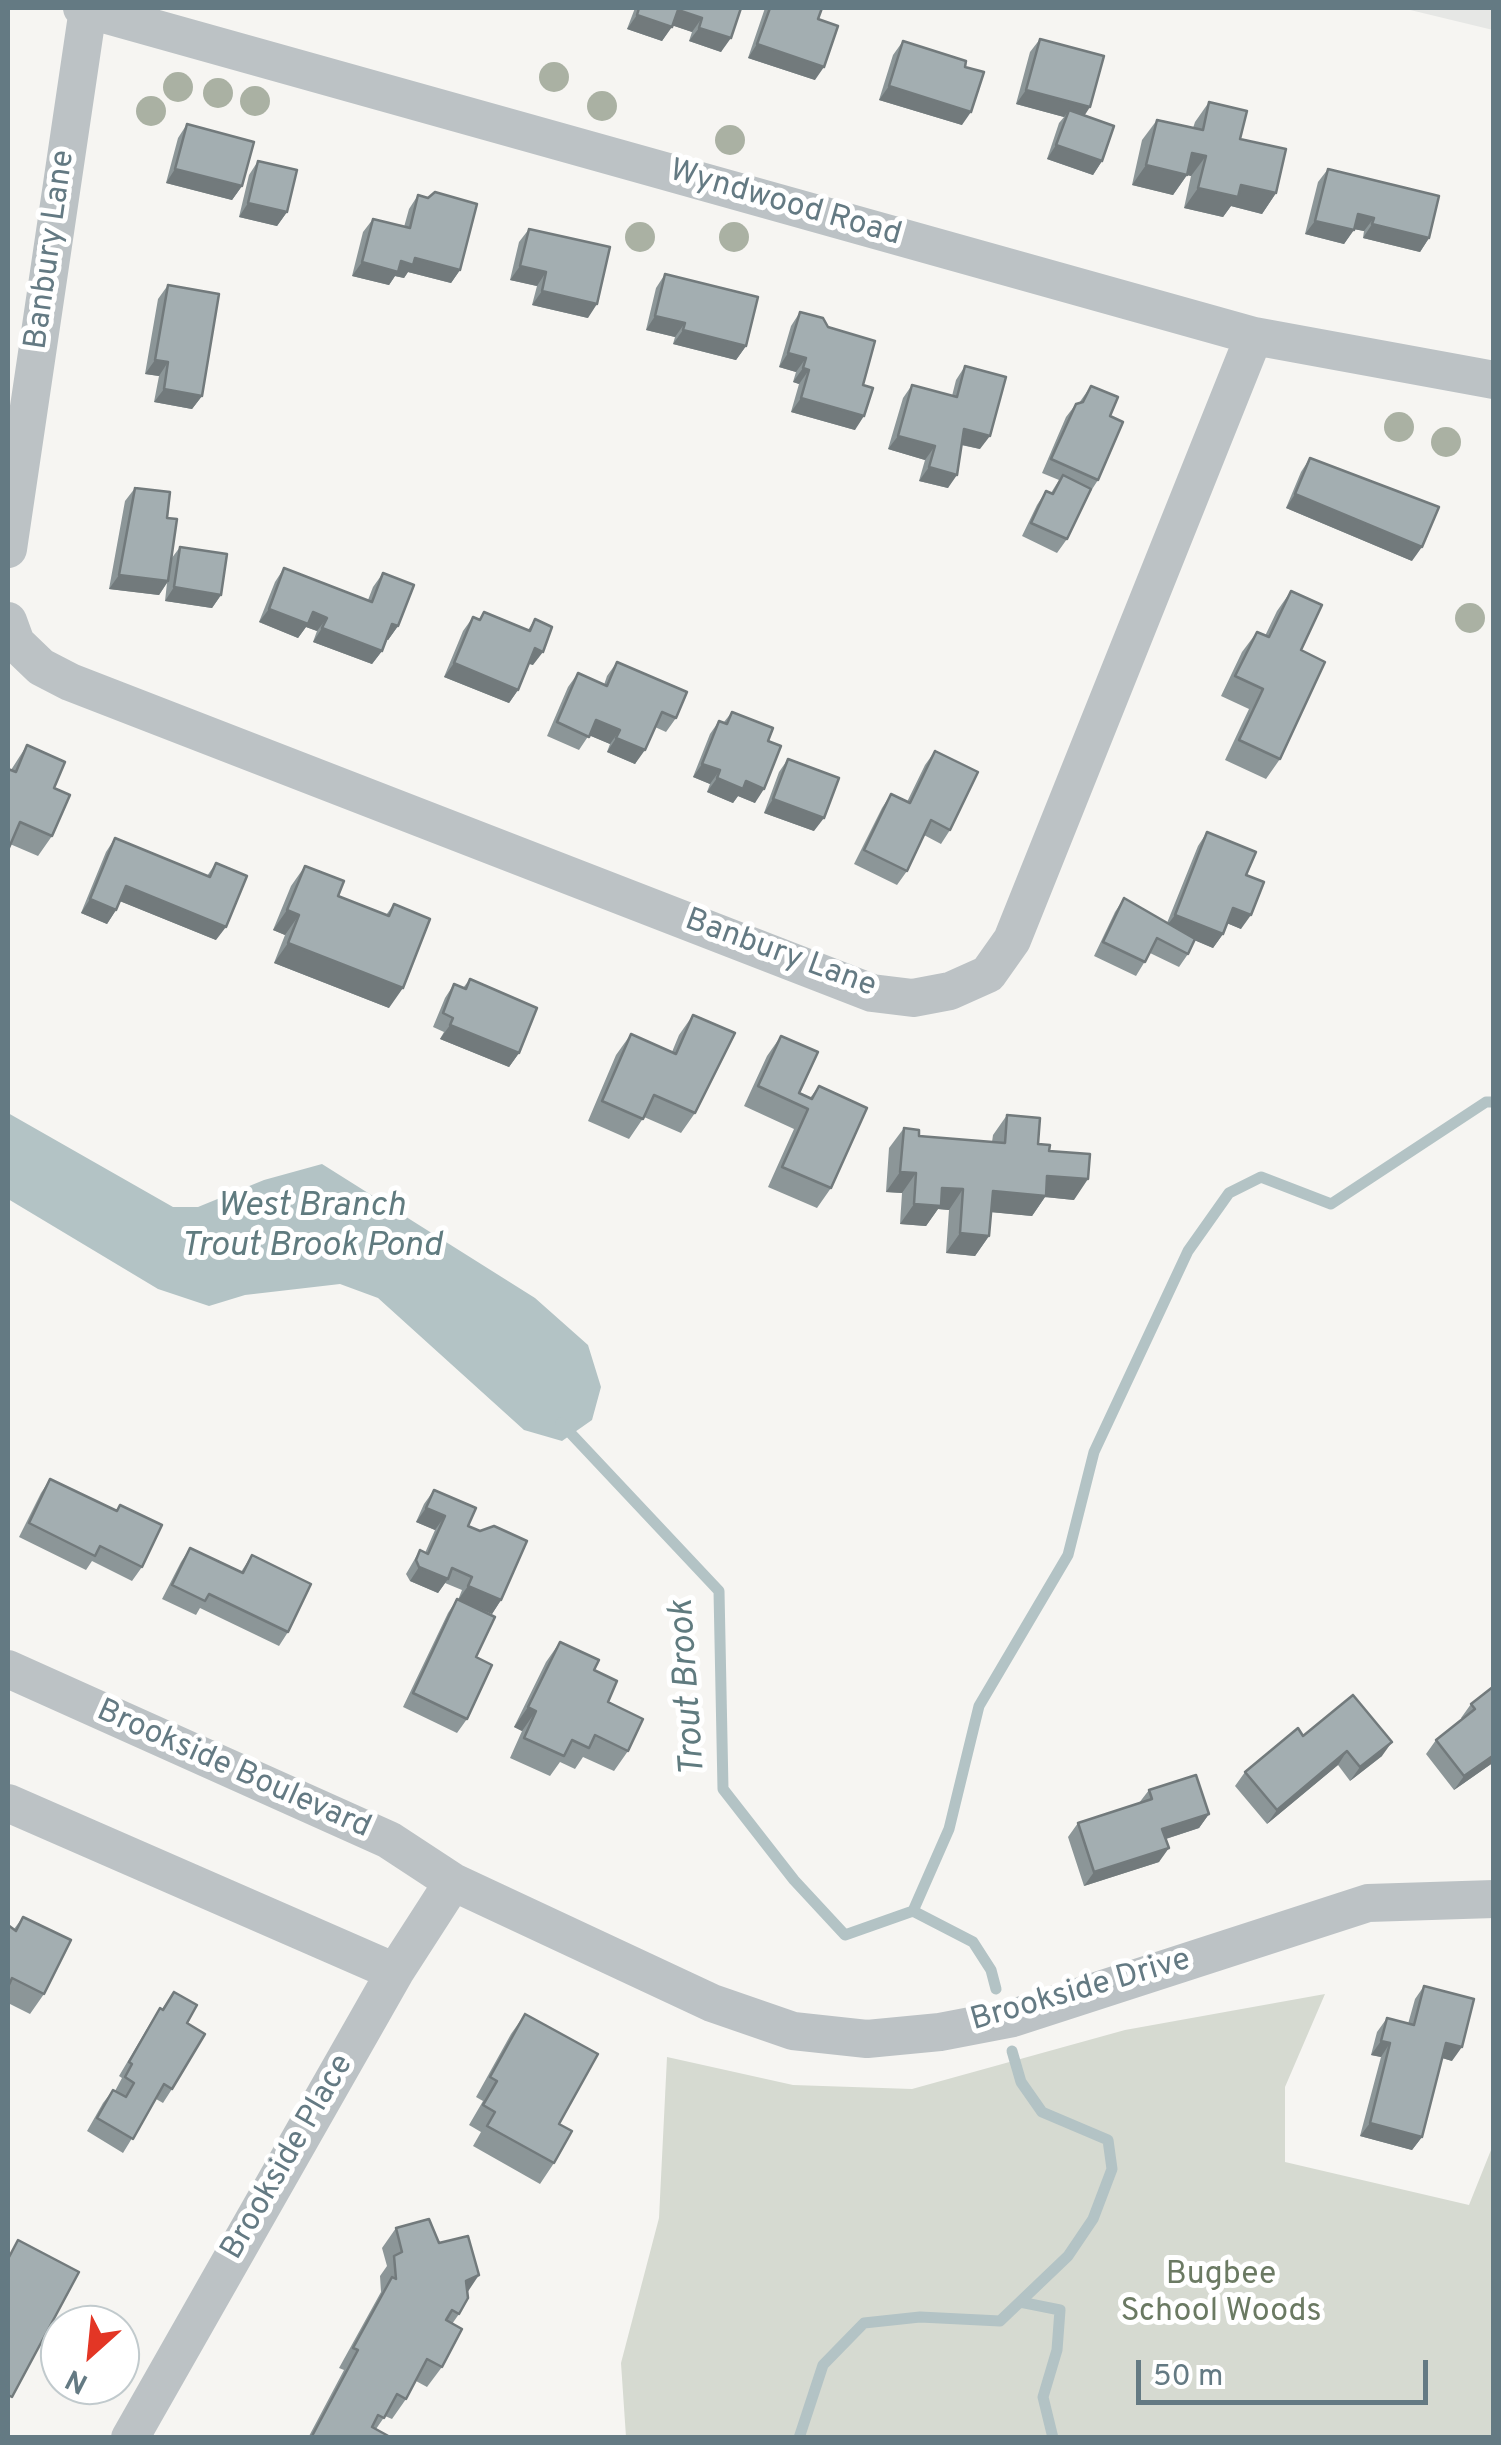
<!DOCTYPE html>
<html>
<head>
<meta charset="utf-8">
<style>
	body { margin:0 }
	#map { position:relative; width:1501px; height:2445px; overflow:hidden; background:#f6f5f2; font-family:Overpass,sans-serif }
	canvas { display:block }
	.frame { position:absolute; inset:0; border:10px solid #647a83; pointer-events:none }
	.north { position:absolute; left:40px; top:2305px; width:100px; height:100px; box-sizing:border-box; background:#fff; border:2px solid #c1cacd; border-radius:50%; rotate:207deg; font-size:28px; font-weight:700; line-height:40px; text-align:center; color:#647a83 }
	.north::after { content:''; display:block; margin:auto; width:35px; height:45px; background:#e33625; clip-path:polygon(50% 0,100% 100%,50% 72%,0 100%) }
	.scale { position:absolute; left:1136px; top:2360px; width:292px; height:45px; box-sizing:border-box; border:5px solid #647a83; border-top:0; padding-left:12px; font-size:30px; line-height:35px; white-space:nowrap; color:#647a83; -webkit-text-stroke:8px #fff; paint-order:stroke }
</style>
</head>
<body>
<div id="map">
<canvas width="1501" height="2445"></canvas>
<div class="frame"></div>
<div class="north">N</div>
<div class="scale">50 m</div>
</div>
<script>
const ctx = document.querySelector('canvas').getContext('2d');
ctx.lineJoin = 'round';
function paint(path, color) {
  ctx.fillStyle = color;
  ctx.fill(path, 'evenodd');
}
function toPath(rows) {
  const path = new Path2D();
  for (const r of rows) {
    path.moveTo(r[0], r[1]);
    for (let i = 2; i < r.length; i += 2) path.lineTo(r[i], r[i + 1]);
  }
  return path;
}
function stroke(path, color, width, dash) {
  ctx.strokeStyle = color;
  ctx.lineWidth = width;
  ctx.lineCap = dash ? 'butt' : 'round';
  ctx.setLineDash(dash || []);
  ctx.stroke(path);
}
function write(font, color, halo, rows, align = 'center') {
  ctx.font = font + ' Overpass,sans-serif';
  ctx.lineWidth = 10;
  ctx.setLineDash([]);
  ctx.textBaseline = 'middle';
  ctx.strokeStyle = halo;
  ctx.fillStyle = color;
  for (const [text, x, y, turn = 0] of rows) {
    ctx.save();
    ctx.translate(x, y);
    ctx.rotate((+turn || 0) * Math.PI / 180);
    ctx.textAlign = isNaN(turn) ? turn : align;
    if (halo) ctx.strokeText(text, 0, 0);
    ctx.fillText(text, 0, 0);
    ctx.restore();
  }
}
const built = toPath([
	[1402,8,1493,8,1493,30]
]);
const green = toPath([
	[1325,1994,1285,2087,1285,2162,1469,2205,1493,2145,1493,2437,626,2437,621,2363,659,2218,667,2057,793,2085,912,2089,1125,2030]
]);
const water = toPath([
	[8,1113,173,1207,198,1207,264,1180,322,1164,535,1298,588,1345,601,1387,592,1420,562,1441,524,1430,378,1298,340,1284,245,1295,209,1306,158,1289,8,1199]
]);
const stream = toPath([
	[561,1423,719,1591,723,1789,794,1880,845,1935,913,1911,949,1829,979,1706,1068,1555,1094,1452,1188,1251,1229,1193,1261,1177,1331,1204,1486,1102,1494,1102],
	[913,1911,973,1942,991,1970,996,1989],
	[1020,2302,1060,2310,1057,2350,1043,2397,1053,2438],
	[799,2438,823,2365,864,2323,920,2317,1000,2321,1068,2256,1093,2219,1112,2169,1108,2140,1042,2112,1021,2082,1012,2051]
]);
const street = toPath([
	[82,8,1254,336,1494,380],
	[8,549,88,9],
	[8,621,16,643,41,667,70,682,872,993,913,998,950,991,988,974,1012,940,1254,336],
	[8,1669,389,1840,453,1882,712,2003,793,2031,867,2039,940,2032,1013,2018,1368,1903,1494,1899],
	[8,1803,395,1972],
	[130,2438,395,1972,453,1882]
]);
const trees = [
	[554,77],
	[178,87],
	[218,93],
	[255,101],
	[602,106],
	[151,111],
	[730,140],
	[640,237],
	[734,237],
	[1399,427],
	[1446,442],
	[1470,618]
];
const wall = toPath([
	[635,8,741,8,721,52,689,41,692,32,672,25,662,41,627,29],
	[765,8,822,8,818,19,815,80,748,58],
	[1040,39,1085,115,1102,161,1093,175,1047,159,1059,123,1064,117,1016,104,1030,52],
	[903,41,965,67,962,125,879,100,893,55],
	[1209,102,1276,193,1262,214,1231,206,1223,217,1184,208,1191,176,1187,175,1173,195,1132,185,1142,140,1157,120,1193,128,1195,122],
	[187,124,242,186,232,200,166,183,178,138],
	[258,161,287,212,277,226,239,217,249,175],
	[1328,169,1429,238,1420,252,1363,238,1364,231,1354,229,1344,244,1305,234,1318,182],
	[418,195,460,270,451,283,408,272,404,278,395,276,389,285,352,276,363,232,373,219,404,227,409,209],
	[529,229,588,318,532,305,537,286,510,280,519,242],
	[665,274,746,346,736,360,673,344,675,337,646,330,656,288],
	[168,285,202,396,192,409,154,402,159,376,145,374,158,299],
	[800,312,863,385,855,430,791,412,799,384,793,382,796,372,779,367,791,326],
	[965,366,980,449,961,445,948,488,919,481,925,460,888,449,903,398,912,385,952,396,956,380],
	[1091,386,1110,416,1098,480,1089,494,1067,539,1057,553,1022,536,1037,505,1046,491,1051,493,1059,480,1042,473,1066,417,1076,404,1079,403],
	[1310,458,1412,561,1286,508,1301,472],
	[135,488,167,518,171,559,180,547,221,595,212,608,165,601,167,583,159,595,109,589,125,501],
	[284,568,368,600,373,587,383,573,398,626,388,640,386,639,382,651,372,664,313,642,317,631,306,627,298,638,259,622,275,582],
	[1291,591,1301,650,1280,759,1266,779,1225,760,1249,709,1221,696,1242,652,1257,632,1265,636,1277,611],
	[484,612,528,630,535,619,533,665,529,664,518,690,509,703,444,677,463,631,473,617,479,619],
	[617,662,676,718,666,732,655,727,635,764,607,752,610,744,589,735,579,750,547,736,568,687,578,673,604,685,607,676],
	[732,712,768,741,755,803,738,796,733,803,707,792,710,784,693,777,710,734,719,721,724,722],
	[27,745,54,788,52,836,38,856,10,844,11,770],
	[935,751,950,830,941,844,924,835,907,871,897,885,854,864,882,808,891,794,907,802,925,765],
	[788,759,814,831,764,813,779,772],
	[1207,832,1246,875,1241,929,1227,923,1223,934,1213,948,1195,940,1188,954,1179,967,1150,953,1136,976,1094,956,1115,912,1124,898,1167,923,1198,846],
	[115,838,207,876,216,863,216,940,120,901,116,910,107,924,81,913,106,852],
	[305,866,338,896,386,915,394,904,389,1008,274,963,285,935,273,930,291,886],
	[470,979,519,1053,509,1067,440,1039,444,1032,433,1027,445,998,454,984,463,988],
	[693,1015,695,1113,681,1133,644,1117,629,1139,588,1121,616,1055,631,1034,672,1052,679,1035],
	[781,1036,799,1093,810,1098,819,1086,831,1188,817,1208,768,1187,794,1129,744,1106,767,1056],
	[1007,1115,1038,1144,1049,1151,1074,1200,1045,1197,1032,1216,991,1212,989,1236,975,1256,946,1253,949,1210,938,1209,926,1226,900,1224,902,1193,886,1192,889,1148,904,1128,919,1136,992,1142,993,1135],
	[50,1479,116,1511,120,1505,142,1567,132,1581,92,1561,86,1570,19,1537,41,1493],
	[434,1490,468,1526,501,1600,492,1614,458,1600,462,1590,445,1583,438,1593,410,1581,406,1574,420,1550,425,1553,435,1530,416,1522,424,1504],
	[190,1548,241,1572,252,1555,288,1632,279,1646,200,1608,196,1615,162,1599,181,1562],
	[457,1599,476,1657,467,1719,457,1733,403,1707,448,1613],
	[560,1642,594,1670,628,1751,614,1771,583,1757,575,1769,560,1762,550,1776,510,1758,522,1731,514,1727,546,1662],
	[1494,1686,1494,1762,1454,1790,1426,1754,1436,1740,1462,1719,1461,1718,1471,1704],
	[1303,1736,1382,1756,1350,1781,1338,1765,1267,1824,1235,1786,1245,1772],
	[1149,1790,1209,1814,1199,1828,1166,1839,1159,1862,1084,1886,1068,1837,1078,1823,1139,1803],
	[23,1917,44,1994,30,2014,8,2003,8,1925,14,1929],
	[1424,1986,1452,2061,1442,2058,1422,2137,1412,2150,1360,2136,1381,2057,1371,2055,1377,2032,1387,2018,1408,2024,1415,1999],
	[174,1992,187,2023,172,2089,163,2103,156,2099,123,2153,87,2131,103,2103,113,2090,115,2091,122,2078,119,2076,151,2022,160,2008,162,2009],
	[525,2014,559,2124,554,2163,540,2184,473,2146,481,2132,469,2125,483,2101,476,2097,511,2034],
	[396,2228,439,2243,467,2293,459,2314,452,2324,442,2367,427,2387,416,2381,406,2399,392,2419,385,2416,376,2429,392,2438,308,2438,344,2370,339,2368,381,2292,380,2276,387,2266,382,2248]
]);
const shadedWall = toPath([
	[678,10,702,18,692,32,668,24],
	[637,15,672,27,662,41,627,29],
	[699,28,731,38,721,52,689,41],
	[757,44,824,67,815,80,748,58],
	[889,86,971,112,962,125,879,100],
	[1026,90,1090,107,1081,121,1069,110,1064,117,1016,104],
	[1056,145,1102,161,1093,175,1047,159],
	[1192,153,1206,156,1191,176,1187,175,1173,195,1132,185,1146,165],
	[175,169,242,186,232,200,166,183],
	[1241,185,1276,193,1262,214,1231,206,1223,217,1184,208,1198,188],
	[248,203,287,212,277,226,239,217],
	[1358,214,1374,218,1364,231,1348,228],
	[1315,221,1354,230,1344,244,1305,234],
	[1372,224,1429,238,1420,252,1363,238],
	[415,258,460,270,451,283,408,272,404,278,395,276,389,285,352,276,362,262,401,261],
	[520,266,546,272,537,286,510,280],
	[542,291,597,304,588,318,532,305],
	[655,316,685,323,675,337,646,330],
	[683,330,746,346,736,360,673,344],
	[788,353,806,358,796,372,779,367],
	[155,360,168,362,159,376,145,374],
	[803,368,809,370,799,384,793,382],
	[164,389,202,396,192,409,154,402],
	[801,398,864,416,855,430,791,412],
	[964,429,990,436,980,449,954,443],
	[898,436,935,446,925,460,888,449],
	[929,467,957,475,948,488,919,481],
	[1295,494,1422,547,1412,561,1286,508],
	[119,575,168,581,159,595,109,589],
	[174,587,221,595,212,608,165,601],
	[269,609,313,612,327,618,317,631,306,627,298,638,259,622],
	[392,624,398,626,388,640,383,638],
	[322,628,382,651,372,664,313,642],
	[535,648,543,652,533,665,525,662],
	[454,663,518,690,509,703,444,677],
	[596,720,620,730,610,744,586,734],
	[616,738,645,750,635,764,607,752],
	[702,764,720,770,710,784,693,777],
	[717,778,746,781,764,789,755,803,738,796,733,803,707,792],
	[773,799,824,818,814,831,764,813],
	[126,886,226,927,216,940,117,900],
	[90,899,116,910,107,924,81,913],
	[1233,908,1251,915,1241,929,1224,922],
	[287,910,299,915,285,935,273,930],
	[1175,915,1223,934,1213,948,1165,928],
	[288,943,403,988,389,1008,274,963],
	[450,1025,519,1053,509,1067,440,1039],
	[900,1172,916,1173,902,1193,886,1192],
	[1047,1176,1088,1179,1074,1200,1045,1197,1032,1216,979,1211,993,1191],
	[942,1188,963,1189,949,1210,938,1209,926,1226,900,1224,914,1204],
	[960,1233,989,1236,975,1256,946,1253],
	[426,1508,445,1516,435,1530,416,1522],
	[419,1567,448,1579,438,1593,410,1581],
	[468,1586,501,1600,492,1614,458,1600],
	[528,1707,536,1711,522,1731,514,1727],
	[1392,1742,1382,1756,1350,1781,1360,1767],
	[1347,1751,1338,1765,1267,1824,1277,1810],
	[1494,1755,1494,1762,1454,1790,1464,1776],
	[1209,1814,1199,1828,1153,1843,1162,1829],
	[1169,1848,1159,1862,1084,1886,1094,1872],
	[1381,2041,1390,2043,1381,2057,1371,2055],
	[1446,2043,1462,2047,1452,2061,1436,2056],
	[1370,2123,1422,2137,1412,2150,1360,2136],
	[479,2275,465,2296,466,2281]
]);
const building = toPath([
	[639,8,741,8,731,38,699,28,702,18,678,10,672,27,637,15,639,8],
	[770,8,822,8,818,19,838,26,824,67,757,44,770,8],
	[1040,39,1104,56,1090,107,1026,90,1040,39],
	[903,41,966,61,965,67,984,72,971,112,889,86,903,41],
	[1209,102,1247,111,1240,139,1286,149,1276,193,1241,185,1238,197,1198,188,1206,156,1192,153,1187,175,1146,165,1157,120,1203,130,1209,102],
	[1069,110,1114,126,1102,161,1056,145,1069,110],
	[187,124,254,142,242,186,175,169,187,124],
	[258,161,297,170,287,212,248,203,258,161],
	[1328,169,1439,196,1429,238,1372,224,1374,218,1358,214,1354,230,1315,221,1328,169],
	[435,192,477,204,460,270,415,258,413,265,401,261,398,272,362,262,373,219,410,228,418,195,428,198,435,192],
	[529,229,610,247,597,304,542,291,546,272,520,266,529,229],
	[665,274,758,297,746,346,683,330,685,323,655,316,665,274],
	[168,285,219,294,202,396,164,389,168,362,155,360,168,285],
	[800,312,823,318,828,327,875,341,863,385,873,388,864,416,801,398,809,370,803,368,806,358,788,353,800,312],
	[965,366,1006,377,990,436,964,429,957,475,929,467,935,446,898,436,912,385,957,397,965,366],
	[1091,386,1118,397,1110,416,1123,422,1098,480,1051,459,1076,404,1083,402,1091,386],
	[1310,458,1439,507,1422,547,1295,494,1310,458],
	[1063,475,1091,489,1067,539,1031,523,1046,491,1053,494,1063,475],
	[135,488,170,492,167,518,177,519,168,581,119,575,135,488],
	[180,547,227,554,221,595,174,587,180,547],
	[284,568,372,602,383,573,414,585,398,626,392,624,382,651,322,628,327,618,313,612,308,624,269,609,284,568],
	[1291,591,1322,605,1301,650,1325,662,1280,759,1239,740,1263,689,1235,676,1257,632,1269,637,1291,591],
	[484,612,530,631,535,619,552,627,543,652,535,648,518,690,454,663,473,617,480,620,484,612],
	[617,662,687,692,676,718,662,712,645,750,616,738,620,730,596,720,589,737,557,722,578,673,607,686,617,662],
	[732,712,773,728,768,741,781,746,764,789,746,781,743,789,717,778,720,770,702,764,719,721,727,724,732,712],
	[27,745,65,762,54,788,70,795,52,836,20,822,8,850,8,769,16,772,27,745],
	[935,751,978,772,950,830,931,820,907,871,864,850,891,794,910,803,935,751],
	[788,759,839,778,824,818,773,799,788,759],
	[1207,832,1256,852,1246,875,1264,882,1251,915,1233,908,1223,934,1175,915,1207,832],
	[115,838,210,877,216,863,247,876,226,927,126,886,116,910,90,899,115,838],
	[305,866,344,881,338,896,389,916,394,904,430,919,403,988,288,943,299,915,287,910,305,866],
	[1124,898,1195,939,1188,954,1157,938,1145,962,1103,942,1124,898],
	[470,979,537,1008,519,1053,450,1025,453,1018,443,1013,454,984,466,989,470,979],
	[693,1015,735,1033,695,1113,654,1095,643,1119,602,1101,631,1034,676,1054,693,1015],
	[781,1036,818,1052,799,1093,812,1099,819,1086,867,1108,831,1188,782,1167,808,1109,758,1086,781,1036],
	[1007,1115,1040,1118,1038,1144,1050,1145,1049,1151,1090,1154,1088,1179,1047,1176,1046,1196,993,1191,989,1236,960,1233,963,1189,942,1188,941,1206,914,1204,916,1173,900,1172,904,1128,919,1130,919,1136,1005,1143,1007,1115],
	[50,1479,117,1511,120,1505,162,1525,142,1567,100,1546,95,1556,29,1523,50,1479],
	[434,1490,476,1508,468,1526,480,1531,494,1526,527,1541,501,1600,468,1586,472,1577,452,1568,448,1579,419,1567,416,1560,420,1550,428,1554,445,1516,426,1508,434,1490],
	[190,1548,243,1573,252,1555,311,1584,288,1632,209,1594,205,1601,172,1585,190,1548],
	[457,1599,495,1617,476,1657,492,1665,467,1719,413,1693,457,1599],
	[560,1642,599,1660,594,1670,617,1681,608,1702,643,1719,628,1751,595,1735,589,1748,572,1740,564,1756,524,1738,536,1711,528,1707,560,1642],
	[1494,1686,1494,1755,1464,1776,1436,1740,1475,1709,1471,1704,1494,1686],
	[1353,1695,1392,1742,1360,1767,1347,1751,1277,1810,1245,1772,1298,1728,1303,1736,1353,1695],
	[1196,1775,1209,1814,1162,1829,1169,1848,1094,1872,1078,1823,1152,1799,1149,1790,1196,1775],
	[23,1917,71,1940,44,1994,12,1978,8,1987,8,1925,16,1931,23,1917],
	[1424,1986,1474,1999,1462,2047,1446,2043,1422,2137,1370,2123,1390,2043,1381,2041,1387,2018,1414,2025,1424,1986],
	[174,1992,197,2005,187,2023,205,2034,172,2089,164,2084,133,2139,97,2118,113,2090,126,2097,134,2083,125,2077,132,2064,129,2062,160,2008,163,2010,174,1992],
	[525,2014,598,2054,559,2124,572,2131,554,2163,487,2126,495,2112,483,2105,497,2081,490,2077,525,2014],
	[429,2219,439,2243,468,2236,479,2275,466,2281,468,2298,459,2314,452,2310,446,2320,462,2329,442,2367,427,2359,406,2399,397,2394,384,2418,378,2415,372,2427,392,2438,311,2438,358,2350,353,2348,392,2277,396,2279,394,2256,402,2252,396,2228,429,2219],
	[18,2240,79,2272,12,2397,8,2395,8,2259,18,2240]
]);
const streetNames = [
	["Wyndwood Road",785,205,16],
	["Banbury Lane",52,250,-82],
	["Banbury Lane",780,955,20],
	["Brookside Boulevard",233,1771,24],
	["Brookside Drive",1081,1992,-16],
	["Brookside Place",289,2158,-60]
];
const parkNames = [
	["Bugbee",1221,2277],
	["School Woods",1221,2314]
];
const waterNames = [
	["West Branch",311,1208],
	["Trout Brook Pond",311,1248],
	["Trout Brook",690,1688,-94]
];
paint(built, '#e6e7e5');
paint(green, '#d6dad1');
paint(water, '#b3c3c5');
stroke(stream, '#b3c3c5', 11);
stroke(street, '#bcc2c5', 38);
ctx.fillStyle = '#aab1a3';
for (const [x, y] of trees) {
  ctx.beginPath();
  ctx.arc(x, y, 15, 0, 2 * Math.PI);
  ctx.fill();
}
paint(wall, '#8c9698');
paint(shadedWall, '#727a7c');
paint(building, '#a3aeb1');
stroke(building, '#727a7c', 2.5);
write('32px', '#647a83', '#fff', streetNames);
write('32px', '#6b7a63', '#fff', parkNames);
write('italic 35px', '#607b7f', '#fff', waterNames);
</script>
</body>
</html>
